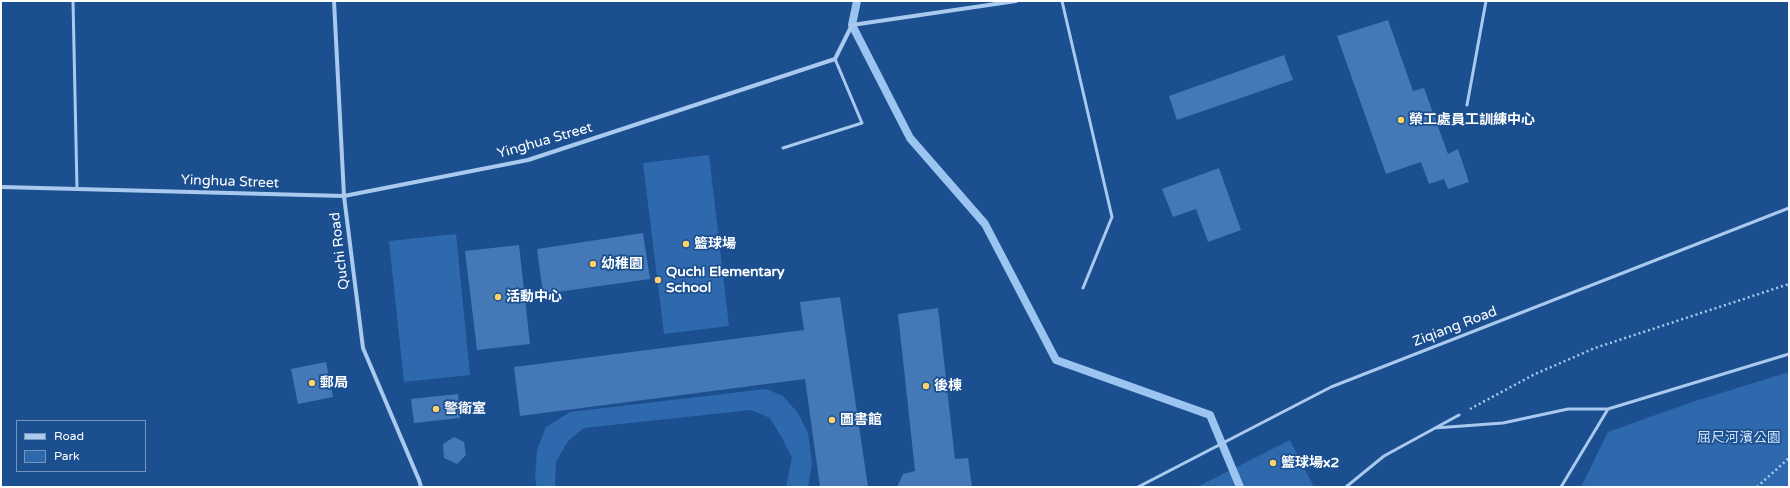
<!DOCTYPE html>
<html>
<head>
<meta charset="utf-8">
<style>
	body { margin:0 }
	#map { position:relative; width:1790px; height:488px; overflow:hidden; background:#1b4f8f; font-family:"Varela Round",sans-serif }
	canvas { display:block }
	.frame { position:absolute; inset:0; border:2px solid #fff; pointer-events:none }
	.legend { position:absolute; left:16px; top:420px; width:130px; height:52px; box-sizing:border-box; background:#1b4f8f; border:1px solid #7695bc; margin:0; padding:5px 7px; list-style:none; font-size:12px; color:#fff }
	.legend li { display:flex; align-items:center; gap:8px; height:20px }
	.legend b { width:20px; border:1px solid #7695bc }
</style>
</head>
<body>
<div id="map">
<canvas width="1790" height="488"></canvas>
<div class="frame"></div>
<ul class="legend">
<li><b style="height:5px;background:#a9c9ee"></b>Road</li>
<li><b style="height:11px;background:#2e69ad"></b>Park</li>
</ul>
</div>
<script>
const ctx = document.querySelector('canvas').getContext('2d');
ctx.lineJoin = 'round';
function paint(path, color) {
  ctx.fillStyle = color;
  ctx.fill(path, 'evenodd');
}
function toPath(rows) {
  const path = new Path2D();
  for (const r of rows) {
    path.moveTo(r[0], r[1]);
    for (let i = 2; i < r.length; i += 2) path.lineTo(r[i], r[i + 1]);
  }
  return path;
}
function stroke(path, color, width, dash) {
  ctx.strokeStyle = color;
  ctx.lineWidth = width;
  ctx.lineCap = dash ? 'butt' : 'round';
  ctx.setLineDash(dash || []);
  ctx.stroke(path);
}
function write(font, color, halo, rows, align = 'center') {
  ctx.font = font + ' "Varela Round","Noto Sans TC",sans-serif';
  ctx.lineWidth = 3.5;
  ctx.setLineDash([]);
  ctx.textBaseline = 'middle';
  ctx.strokeStyle = halo;
  ctx.fillStyle = color;
  for (const [text, x, y, turn = 0] of rows) {
    ctx.save();
    ctx.translate(x, y);
    ctx.rotate((+turn || 0) * Math.PI / 180);
    ctx.textAlign = isNaN(turn) ? turn : align;
    if (halo) ctx.strokeText(text, 0, 0);
    ctx.fillText(text, 0, 0);
    ctx.restore();
  }
}
const green = toPath([
	[709,155,729,326,664,334,643,163],
	[456,234,470,375,404,382,389,241],
	[1789,372,1789,487,1581,487,1608,432,1692,402],
	[766,389,783,396,798,413,808,433,812,464,808,487,786,487,792,458,782,438,770,418,751,410,584,428,568,441,556,462,555,487,537,487,535,479,537,450,546,427,570,412],
	[1290,440,1314,487,1197,487]
]);
const stream = toPath([
	[857,1,852,25,910,138,985,224,1056,360,1210,415,1240,487]
]);
const building = toPath([
	[1388,20,1413,91,1424,88,1448,154,1458,149,1469,182,1448,189,1444,179,1429,184,1421,162,1386,174,1337,36],
	[1284,55,1293,80,1177,120,1169,96],
	[1219,168,1241,230,1208,242,1196,209,1173,217,1162,189],
	[643,233,650,279,543,294,537,249],
	[519,245,530,344,477,350,465,251],
	[840,297,868,487,820,487,805,379,520,416,514,367,804,330,800,302],
	[938,308,955,459,968,458,972,487,897,487,903,474,915,471,898,314],
	[326,362,333,397,298,404,291,369],
	[458,394,460,418,414,423,411,399],
	[454,437,464,442,466,455,457,464,444,458,443,444]
]);
const path = toPath([
	[1470,409,1535,374,1595,348,1789,284],
	[1757,487,1789,458]
]);
const service = toPath([
	[73,1,77,189],
	[1062,1,1112,217,1083,288],
	[1467,105,1486,1],
	[783,148,862,123,835,59],
	[1435,428,1503,423,1568,409,1608,409,1789,354],
	[1138,487,1331,387,1789,208],
	[1346,487,1384,456,1459,415],
	[1561,487,1608,409]
]);
const minor = toPath([
	[334,1,344,196,363,348,419,480,421,487],
	[1,187,344,196,528,160,835,59,852,25,1016,1]
]);
const markers = [
	[1401,120,4,"#ffd166"],
	[686,244,4,"#ffd166"],
	[593,264,4,"#ffd166"],
	[658,280,4,"#ffd166"],
	[498,297,4,"#ffd166"],
	[312,383,4,"#ffd166"],
	[926,386,4,"#ffd166"],
	[436,409,4,"#ffd166"],
	[832,420,4,"#ffd166"],
	[1273,463,4,"#ffd166"]
];
const poiNames = [
	["榮工處員工訓練中心",1409,120],
	["籃球場",694,244],
	["幼稚園",601,264],
	["Quchi Elementary",666,272],
	["School",666,288],
	["活動中心",506,297],
	["郵局",320,383],
	["後棟",934,386],
	["警衛室",444,409],
	["圖書館",840,420],
	["籃球場x2",1281,463]
];
const streetNames = [
	["Yinghua Street",545,141,-16],
	["Yinghua Street",230,182,2],
	["Quchi Road",340,251,-97],
	["Ziqiang Road",1455,327,-21]
];
const parkNames = [
	["屈尺河濱公園",1739,438]
];
paint(green, '#2e69ad');
stroke(stream, '#9cc4f0', 8);
paint(building, '#4478b7');
stroke(path, '#a9c9ee', 2.5, [2, 3]);
stroke(service, '#a9c9ee', 3);
stroke(minor, '#a9c9ee', 4);
for (const [x, y, r, color] of markers) {
  const dot = new Path2D();
  dot.arc(x, y, r, 0, 2 * Math.PI);
  ctx.fillStyle = color;
  ctx.fill(dot);
  stroke(dot, '#1b4f8f', 1.5);
}
write('bold 14px', '#fff', '#1b4f8f', poiNames, 'left');
write('14px', '#fff', '#1b4f8f', streetNames);
write('14px', '#cfe3fa', '#1b4f8f', parkNames);
</script>
</body>
</html>
